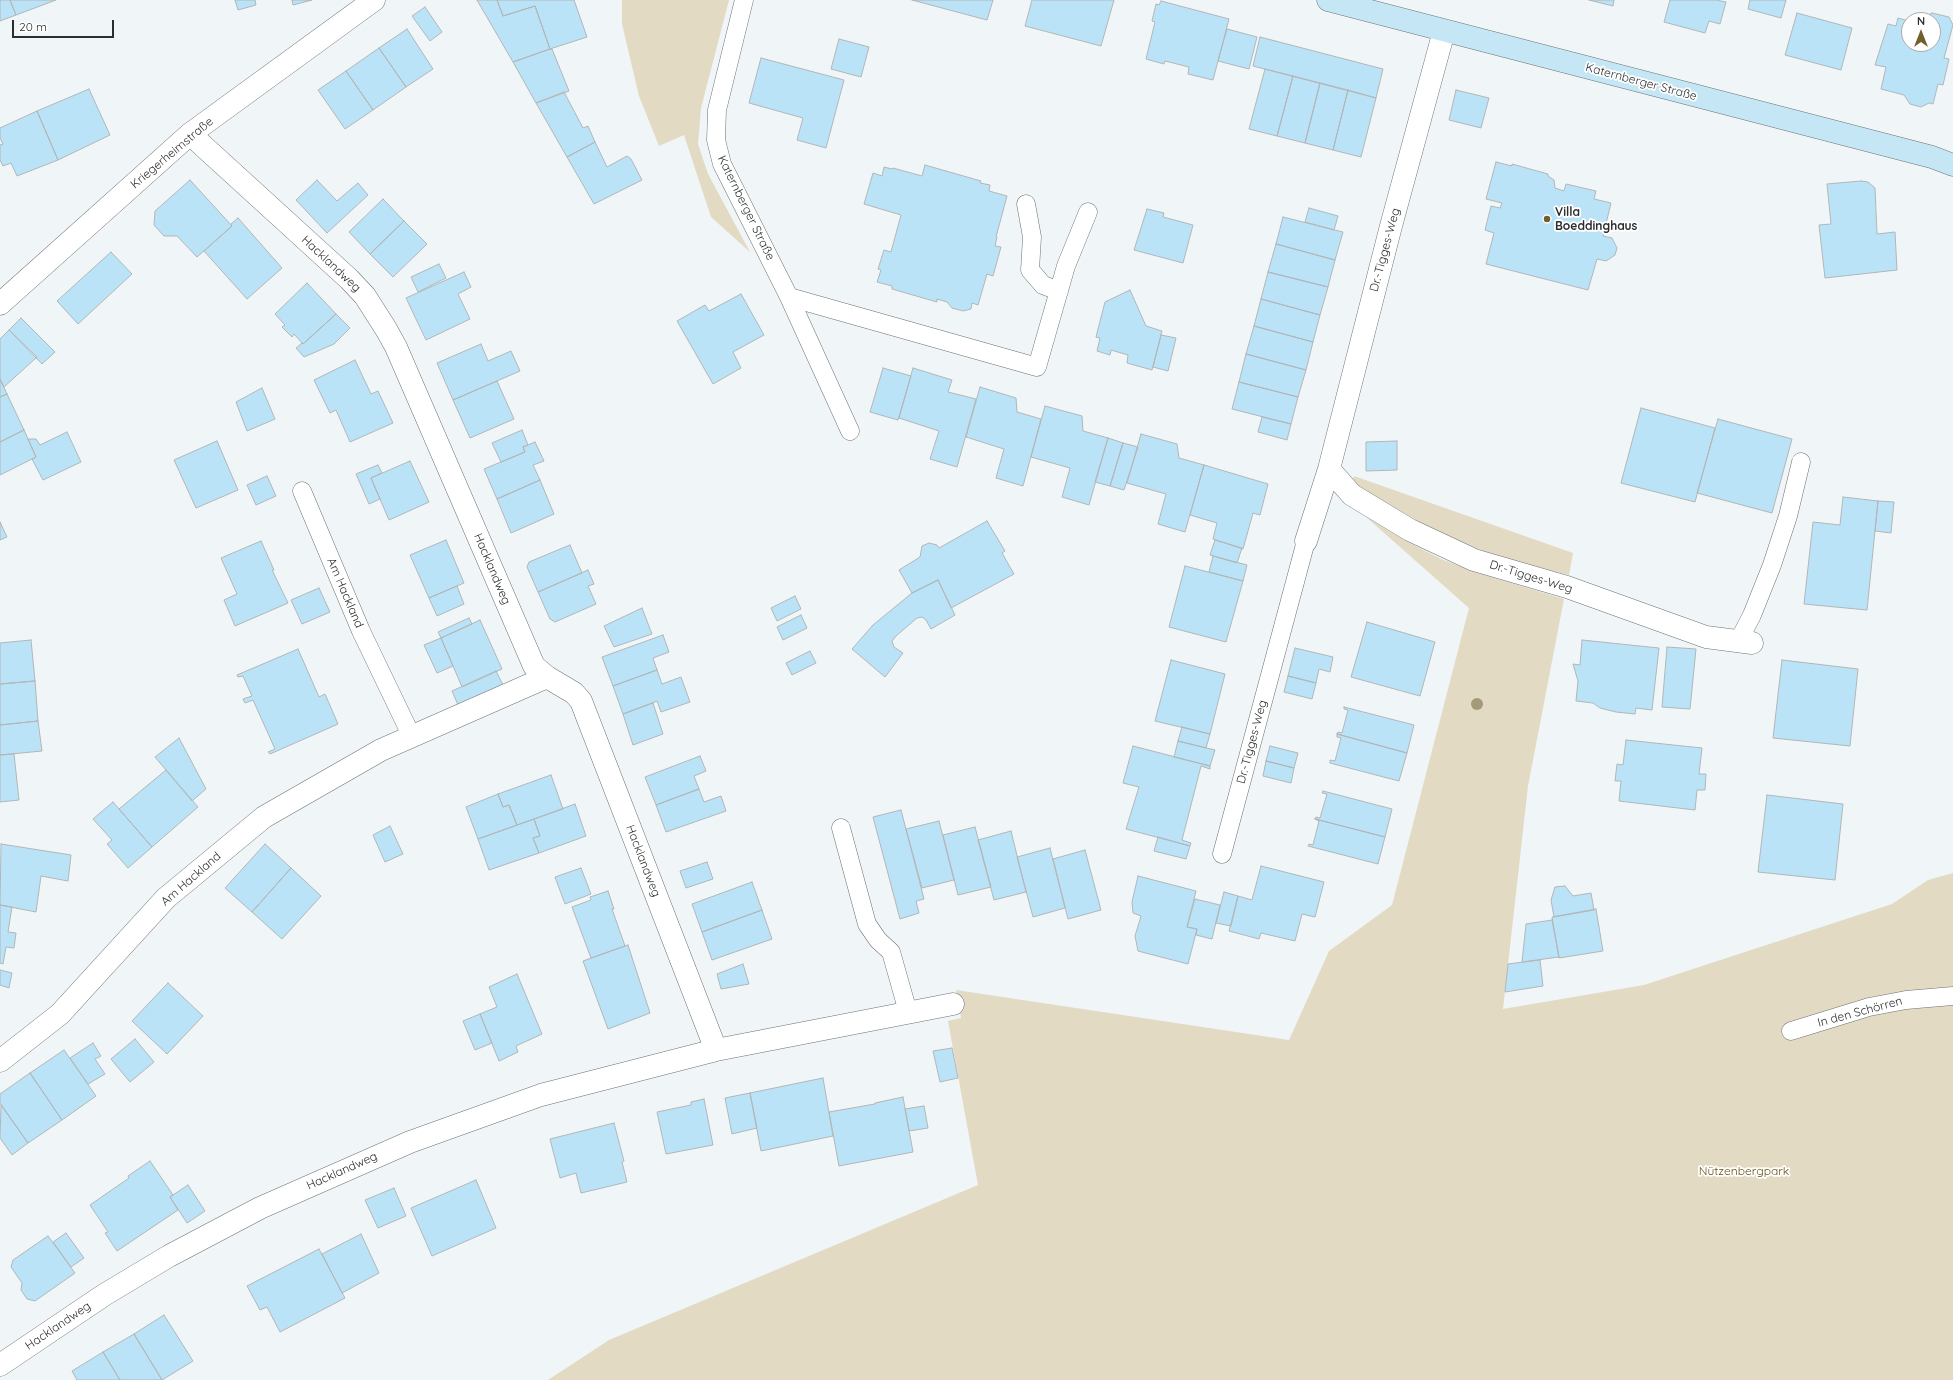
<!DOCTYPE html>
<html>
<head>
<meta charset="utf-8">
<style>
	body { margin:0 }
	#map { position:relative; width:1953px; height:1380px; overflow:hidden; background:#f0f5f8; font-family:Quicksand,sans-serif }
	canvas { display:block }
	.north { position:absolute; left:1901px; top:12px; width:40px; height:40px; box-sizing:border-box; background:#fff; border:1px solid #aaabab; border-radius:50%; rotate:0deg; font-size:11px; font-weight:700; line-height:16px; text-align:center; color:#2b2d2e }
	.north::after { content:''; display:block; margin:auto; width:14px; height:18px; background:#715f2d; clip-path:polygon(50% 0,100% 100%,50% 72%,0 100%) }
	.scale { position:absolute; left:12px; top:20px; width:102px; height:18px; box-sizing:border-box; border:2px solid #2b2d2e; border-top:0; padding-left:5px; font-size:12px; line-height:14px; white-space:nowrap; color:#2b2d2e; -webkit-text-stroke:3px #fff; paint-order:stroke }
</style>
</head>
<body>
<div id="map">
<canvas width="1953" height="1380"></canvas>
<div class="north">N</div>
<div class="scale">20 m</div>
</div>
<script>
const ctx = document.querySelector('canvas').getContext('2d');
ctx.lineJoin = 'round';
function paint(path, color) {
  ctx.fillStyle = color;
  ctx.fill(path, 'evenodd');
}
function toPath(rows) {
  const path = new Path2D();
  for (const r of rows) {
    path.moveTo(r[0], r[1]);
    for (let i = 2; i < r.length; i += 2) path.lineTo(r[i], r[i + 1]);
  }
  return path;
}
function stroke(path, color, width, dash) {
  ctx.strokeStyle = color;
  ctx.lineWidth = width;
  ctx.lineCap = dash ? 'butt' : 'round';
  ctx.setLineDash(dash || []);
  ctx.stroke(path);
}
function write(font, color, halo, rows, align = 'center') {
  ctx.font = font + ' Quicksand,sans-serif';
  ctx.lineWidth = 3.5;
  ctx.setLineDash([]);
  ctx.textBaseline = 'middle';
  ctx.strokeStyle = halo;
  ctx.fillStyle = color;
  for (const [text, x, y, turn = 0] of rows) {
    ctx.save();
    ctx.translate(x, y);
    ctx.rotate((+turn || 0) * Math.PI / 180);
    ctx.textAlign = isNaN(turn) ? turn : align;
    if (halo) ctx.strokeText(text, 0, 0);
    ctx.fillText(text, 0, 0);
    ctx.restore();
  }
}
const green = toPath([
	[622,0,729,0,701,108,698,144,708,174,750,252,711,217,684,135,659,146,639,96,622,24],
	[1354,476,1573,553,1569,575,1498,557,1439,533,1352,483],
	[1366,517,1404,540,1441,559,1472,571,1564,599,1528,786,1503,1009,1644,985,1892,904,1928,880,1953,873,1953,1380,548,1380,609,1340,978,1185,948,1021,961,1018,956,990,1289,1040,1329,951,1392,905,1469,608]
]);
const building = toPath([
	[0,0,10,0,16,15,0,21,0,0],
	[10,0,56,0,16,15,10,0],
	[235,0,255,0,256,5,238,10,235,0],
	[292,0,312,0,293,5,292,0],
	[477,0,497,0,503,16,535,6,550,49,513,62,477,0],
	[497,0,574,0,587,37,550,49,535,6,503,16,497,0],
	[912,0,993,0,987,20,912,0],
	[1032,0,1114,0,1101,46,1025,26,1032,0],
	[1589,0,1614,0,1613,6,1589,0],
	[1670,0,1716,0,1726,2,1720,24,1709,21,1705,33,1664,22,1670,0],
	[1750,0,1786,0,1781,18,1748,9,1750,0],
	[1161,1,1229,19,1213,80,1188,74,1189,67,1165,61,1164,64,1146,59,1155,22,1152,21,1156,4,1159,5,1161,1],
	[425,7,442,32,430,41,412,16,425,7],
	[1797,13,1852,28,1841,70,1785,55,1797,13],
	[1932,13,1949,17,1953,25,1944,58,1949,59,1943,85,1938,84,1933,104,1929,103,1921,107,1910,104,1904,95,1881,89,1886,67,1875,65,1888,24,1896,26,1898,18,1909,21,1909,44,1933,44,1933,20,1924,20,1925,17,1932,13],
	[407,29,433,69,406,87,379,48,407,29],
	[1227,29,1257,37,1249,69,1218,61,1227,29],
	[1260,37,1383,69,1376,98,1253,66,1260,37],
	[839,39,869,47,861,77,831,69,839,39],
	[379,48,406,87,373,110,346,71,379,48],
	[550,49,552,49,569,91,536,103,513,62,550,49],
	[761,58,844,80,826,148,797,140,803,118,749,103,761,58],
	[1265,69,1293,76,1277,136,1249,129,1265,69],
	[346,71,373,110,345,129,318,90,346,71],
	[1293,76,1320,83,1305,143,1277,136,1293,76],
	[1320,83,1348,90,1333,150,1305,143,1320,83],
	[89,89,110,135,58,160,37,111,89,89],
	[1348,90,1376,98,1361,157,1333,150,1348,90],
	[1456,90,1489,98,1481,128,1449,120,1456,90],
	[564,92,583,128,588,126,595,142,567,157,536,103,564,92],
	[37,111,58,160,17,176,11,163,3,166,0,160,0,145,3,144,0,138,0,128,37,111],
	[595,142,607,167,627,156,631,159,642,180,594,204,567,157,595,142],
	[1496,162,1512,166,1512,164,1548,174,1548,176,1554,180,1555,188,1564,191,1566,184,1596,191,1594,199,1611,203,1603,236,1612,238,1617,248,1615,255,1606,261,1597,259,1588,290,1486,264,1494,233,1485,230,1491,206,1500,208,1502,203,1486,199,1496,162],
	[925,165,981,181,980,183,990,185,989,191,1007,196,996,237,997,237,995,246,1001,247,993,276,987,274,978,305,972,303,971,309,963,311,952,308,947,302,937,299,937,302,892,289,892,286,877,282,881,270,878,269,884,250,891,252,901,215,864,204,873,173,882,176,884,167,892,169,893,168,922,176,925,165],
	[190,180,232,226,197,257,177,236,164,236,154,225,155,211,190,180],
	[317,180,337,201,358,183,368,195,327,233,296,200,317,180],
	[1861,181,1868,182,1875,188,1877,234,1895,232,1897,270,1825,278,1819,225,1831,224,1827,184,1861,181],
	[383,199,404,221,370,254,349,232,383,199],
	[1309,208,1338,216,1334,230,1305,222,1309,208],
	[1147,209,1164,213,1163,217,1193,225,1183,263,1134,250,1147,209],
	[1283,217,1343,232,1335,260,1276,244,1283,217],
	[238,218,282,268,247,299,204,251,232,226,231,224,238,218],
	[404,221,427,244,393,277,370,254,404,221],
	[1276,244,1335,260,1328,287,1268,272,1276,244],
	[111,252,132,274,78,324,57,301,111,252],
	[439,264,446,278,418,292,411,277,439,264],
	[464,272,471,287,458,294,470,319,426,340,406,298,464,272],
	[1268,272,1328,287,1320,315,1261,299,1268,272],
	[307,283,336,314,303,344,294,334,292,337,282,327,285,325,275,314,307,283],
	[1130,290,1146,326,1162,331,1152,370,1127,363,1128,355,1111,350,1110,355,1097,351,1100,338,1096,337,1105,302,1130,290],
	[741,294,764,335,733,352,741,368,713,384,677,321,705,305,709,311,741,294],
	[1261,299,1320,315,1313,342,1254,326,1261,299],
	[336,314,350,328,334,344,304,357,296,348,302,343,303,344,336,314],
	[21,318,55,352,42,364,9,330,21,318],
	[1254,326,1313,342,1306,370,1246,354,1254,326],
	[9,330,37,357,4,387,0,379,0,339,9,330],
	[1161,335,1176,338,1168,371,1153,367,1161,335],
	[481,344,488,361,511,351,520,371,453,400,437,363,481,344],
	[1246,354,1306,370,1298,397,1239,382,1246,354],
	[355,360,371,394,378,391,393,423,350,442,336,410,330,413,314,380,355,360],
	[883,368,911,376,898,420,870,412,883,368],
	[913,368,952,380,948,392,976,399,957,467,930,459,939,431,899,418,913,368],
	[0,379,7,394,0,397,0,379],
	[497,381,514,419,470,438,453,400,497,381],
	[1239,382,1298,397,1291,424,1232,409,1239,382],
	[980,387,1016,398,1017,412,1041,419,1023,486,996,478,1004,449,966,437,980,387],
	[262,388,275,419,247,431,236,402,262,388],
	[7,394,24,430,0,442,0,397,7,394],
	[1045,406,1082,416,1083,431,1108,438,1089,505,1062,497,1070,468,1031,457,1045,406],
	[1641,408,1715,428,1695,502,1621,483,1641,408],
	[1262,417,1291,424,1287,440,1258,432,1262,417],
	[1718,419,1792,439,1772,513,1697,493,1718,419],
	[24,430,36,457,0,475,0,442,24,430],
	[522,430,528,445,523,447,525,452,501,462,492,443,522,430],
	[67,432,81,462,43,480,32,459,36,457,28,439,36,439,40,445,67,432],
	[1141,434,1177,444,1179,458,1204,465,1185,532,1158,524,1166,494,1127,483,1141,434],
	[1108,438,1123,443,1110,486,1095,482,1108,438],
	[217,441,238,490,196,508,174,460,217,441],
	[1397,441,1397,470,1366,471,1366,442,1397,441],
	[535,442,544,461,533,465,540,480,497,499,484,469,525,452,523,447,535,442],
	[1123,443,1138,447,1124,490,1110,486,1123,443],
	[410,461,429,502,389,520,371,478,410,461],
	[378,465,382,473,371,478,380,499,369,504,356,474,378,465],
	[1204,465,1268,484,1260,515,1253,513,1243,549,1213,539,1217,523,1190,515,1204,465],
	[267,476,276,496,256,505,247,485,267,476],
	[540,480,554,514,511,533,497,499,540,480],
	[1843,497,1878,501,1867,610,1804,604,1813,522,1840,525,1843,497],
	[1878,501,1894,502,1891,533,1875,531,1878,501],
	[987,521,1005,551,1002,553,1014,574,951,608,938,580,912,593,899,570,920,557,922,546,929,543,937,545,939,548,987,521],
	[0,522,7,537,0,540,0,522],
	[446,540,464,583,429,598,410,555,446,540],
	[1215,540,1242,548,1237,563,1210,555,1215,540],
	[261,541,274,570,272,570,288,603,235,626,224,600,237,594,221,558,261,541],
	[570,545,582,573,538,592,527,567,529,562,570,545],
	[1213,556,1247,565,1243,581,1209,572,1213,556],
	[1185,566,1243,581,1226,642,1169,627,1185,566],
	[588,570,594,584,588,586,596,604,555,622,550,619,538,592,588,570],
	[938,580,955,615,931,629,926,620,922,617,917,618,896,636,892,641,894,647,903,653,885,677,852,649,873,625,912,593,938,580],
	[457,586,464,604,437,616,429,598,457,586],
	[319,588,330,612,302,624,291,600,319,588],
	[795,596,801,609,777,621,771,608,795,596],
	[642,608,652,634,614,647,604,626,642,608],
	[801,615,807,628,783,640,777,627,801,615],
	[469,618,472,624,441,638,438,632,469,618],
	[480,620,502,669,462,687,441,638,480,620],
	[1367,622,1435,642,1420,696,1351,677,1367,622],
	[663,635,669,652,653,658,657,670,613,686,602,657,663,635],
	[441,638,453,666,437,673,424,645,441,638],
	[31,640,35,681,0,684,0,643,31,640],
	[1582,640,1659,648,1652,710,1636,708,1635,714,1616,712,1600,708,1593,703,1576,701,1578,681,1573,664,1580,665,1582,640],
	[1667,647,1696,649,1690,709,1662,707,1667,647],
	[1295,648,1333,657,1330,672,1319,669,1316,683,1288,676,1295,648],
	[298,649,319,697,325,694,338,724,270,754,268,752,275,749,253,700,245,703,243,699,252,696,243,676,238,677,237,675,298,649],
	[810,651,816,663,792,675,786,663,810,651],
	[1171,660,1225,674,1210,734,1155,721,1171,660],
	[1782,660,1858,669,1850,746,1773,738,1782,660],
	[657,670,662,684,681,677,690,702,661,712,657,701,623,714,613,686,657,670],
	[496,671,503,685,458,705,452,691,496,671],
	[1288,676,1316,683,1312,699,1284,692,1288,676],
	[35,681,38,721,0,725,0,684,35,681],
	[653,703,663,734,633,745,623,714,653,703],
	[1344,707,1414,725,1407,753,1337,734,1338,732,1342,733,1348,710,1344,709,1344,707],
	[38,721,42,751,0,755,0,725,38,721],
	[1182,727,1210,734,1206,748,1178,741,1182,727],
	[1337,734,1407,753,1399,781,1330,763,1330,760,1335,761,1341,738,1337,737,1337,734],
	[179,738,206,789,192,801,155,757,179,738],
	[1626,740,1702,748,1699,774,1706,774,1705,790,1697,790,1695,810,1619,801,1621,781,1615,781,1617,764,1623,765,1626,740],
	[1178,741,1215,750,1210,766,1174,757,1178,741],
	[1133,746,1210,766,1210,769,1201,766,1182,840,1191,843,1190,846,1126,829,1139,787,1123,783,1133,746],
	[1270,746,1298,753,1294,768,1266,761,1270,746],
	[14,754,19,800,0,802,0,755,14,754],
	[700,756,706,771,694,776,699,789,656,805,645,777,700,756],
	[1266,761,1294,768,1291,783,1263,776,1266,761],
	[166,770,198,807,152,847,119,809,166,770],
	[551,775,563,809,517,825,509,805,503,807,498,794,551,775],
	[699,789,704,802,721,796,726,811,666,832,656,805,699,789],
	[1323,791,1392,809,1385,837,1315,819,1316,817,1320,818,1327,794,1322,793,1323,791],
	[498,794,503,807,509,805,517,825,478,839,466,807,498,794],
	[1767,795,1843,804,1835,880,1758,872,1767,795],
	[113,802,152,847,128,868,107,844,112,840,93,819,113,802],
	[575,804,586,836,539,853,533,838,540,836,534,819,575,804],
	[901,810,924,899,916,901,919,913,900,919,873,817,901,810],
	[534,819,540,836,533,838,539,853,489,870,478,839,534,819],
	[1315,819,1385,837,1378,864,1308,846,1309,844,1313,845,1319,821,1315,819],
	[939,821,954,880,922,888,906,829,939,821],
	[390,826,403,854,385,862,373,835,390,826],
	[975,827,991,887,958,895,943,835,975,827],
	[1011,831,1026,892,994,900,978,840,1011,831],
	[1158,837,1190,846,1186,859,1154,851,1158,837],
	[1,844,71,855,68,881,41,876,36,912,0,905,1,844],
	[265,844,291,868,252,912,225,888,265,844],
	[1050,848,1065,908,1033,917,1017,857,1050,848],
	[1085,850,1101,910,1068,919,1053,859,1085,850],
	[707,862,713,879,686,888,680,871,707,862],
	[1261,866,1324,882,1315,917,1302,914,1295,941,1261,933,1259,939,1229,931,1238,896,1252,900,1261,866],
	[291,868,321,896,282,939,252,912,291,868],
	[581,868,591,894,565,904,555,877,581,868],
	[1138,876,1196,891,1187,927,1197,929,1188,964,1138,951,1135,936,1141,916,1133,913,1132,902,1138,876],
	[752,882,762,910,702,932,692,904,752,882],
	[1565,886,1573,896,1591,893,1594,910,1554,917,1551,900,1555,887,1565,886],
	[608,891,614,909,612,909,625,946,591,958,572,907,591,900,590,897,608,891],
	[1224,892,1238,896,1231,926,1216,923,1224,892],
	[1195,899,1220,905,1212,939,1196,935,1197,929,1187,927,1195,899],
	[0,905,12,907,8,932,16,933,14,948,6,947,3,964,0,963,0,905],
	[1596,909,1603,951,1559,958,1552,917,1596,909],
	[762,910,772,939,712,960,702,932,762,910],
	[1552,920,1559,957,1522,962,1526,924,1552,920],
	[628,945,650,1013,608,1029,583,961,628,945],
	[1540,960,1543,986,1505,992,1508,964,1540,960],
	[743,964,749,984,721,989,717,974,743,964],
	[0,970,12,973,9,988,0,985,0,970],
	[517,974,542,1034,516,1046,518,1052,499,1061,480,1014,497,1007,489,987,517,974],
	[168,983,203,1016,167,1054,132,1021,168,983],
	[480,1014,492,1043,475,1050,463,1021,480,1014],
	[135,1039,154,1062,130,1082,111,1059,135,1039],
	[93,1043,101,1056,95,1059,105,1074,88,1084,70,1058,93,1043],
	[952,1048,958,1078,940,1082,933,1051,952,1048],
	[64,1050,96,1096,62,1120,30,1073,64,1050],
	[30,1073,62,1120,28,1143,0,1103,0,1094,30,1073],
	[823,1078,833,1136,761,1151,750,1093,823,1078],
	[750,1093,757,1128,732,1134,725,1098,750,1093],
	[903,1097,913,1152,839,1166,829,1112,875,1104,875,1103,903,1097],
	[704,1099,713,1145,666,1154,657,1112,691,1105,691,1102,704,1099],
	[1,1105,28,1143,12,1155,0,1138,1,1105],
	[924,1106,928,1128,909,1131,905,1109,924,1106],
	[614,1123,624,1161,622,1162,627,1182,581,1193,576,1173,560,1178,550,1139,614,1123],
	[150,1161,173,1195,170,1197,178,1210,117,1251,105,1233,108,1232,90,1205,129,1178,128,1176,150,1161],
	[476,1180,496,1228,432,1256,411,1208,476,1180],
	[188,1185,205,1211,187,1223,170,1197,188,1185],
	[394,1188,406,1216,378,1228,365,1200,394,1188],
	[66,1233,84,1258,71,1267,53,1242,66,1233],
	[361,1234,379,1273,342,1293,322,1254,361,1234],
	[48,1236,75,1273,35,1301,27,1299,21,1290,22,1283,11,1267,13,1260,48,1236],
	[319,1249,345,1298,280,1332,267,1307,260,1310,247,1286,319,1249],
	[164,1315,193,1361,162,1380,134,1334,164,1315],
	[134,1334,162,1380,120,1380,103,1352,134,1334],
	[103,1352,120,1380,77,1380,72,1371,103,1352]
]);
const lane = toPath([
	[744,0,717,110,716,140,722,164,789,297,850,431],
	[1026,204,1032,237,1030,270,1043,285,1059,291],
	[789,297,1037,367,1066,266,1088,212],
	[302,491,361,631,412,737],
	[1738,642,1752,615,1772,565,1788,516,1801,462],
	[841,828,867,924,878,940,891,952,908,1012],
	[1222,854,1306,541],
	[1791,1031,1869,1007,1906,1000,1953,996]
]);
const street = toPath([
	[190,134,349,279,365,296,386,329,396,347,534,666,547,677,574,693,581,701,716,1050],
	[0,304,190,134,374,0],
	[1329,469,1352,495,1410,530,1474,560,1567,587,1706,637,1752,643],
	[1306,541,1329,469,1391,226,1444,31],
	[0,1061,60,1014,166,898,264,817,381,750,547,677],
	[0,1365,104,1295,169,1256,260,1208,410,1142,541,1095,716,1050,953,1004]
]);
const secondary = toPath([
	[1328,0,1932,157,1953,165]
]);
const trees = [
	[1477,704]
];
const markers = [
	[1547,219,4,"#715f2d"]
];
const streetNames = [
	["Katernberger Straße",1641,82,15],
	["Kriegerheimstraße",172,153,-40],
	["Katernberger Straße",746,208,64],
	["Dr.-Tigges-Weg",1385,250,-75],
	["Hacklandweg",331,264,43],
	["Hacklandweg",492,569,67],
	["Dr.-Tigges-Weg",1531,577,17],
	["Am Hackland",345,593,67],
	["Dr.-Tigges-Weg",1252,742,-75],
	["Hacklandweg",643,861,69],
	["Am Hackland",191,879,-41],
	["In den Schörren",1860,1012,-15],
	["Hacklandweg",342,1171,-24],
	["Hacklandweg",58,1326,-34]
];
const poiNames = [
	["Villa",1555,212],
	["Boeddinghaus",1555,226]
];
const parkNames = [
	["Nützenbergpark",1744,1171]
];
paint(green, '#e3dac4');
paint(building, '#bbe3f7');
stroke(building, '#b1b6b8', 1);
stroke(lane, '#6d7274', 19);
stroke(street, '#6d7274', 23);
stroke(secondary, '#6d7274', 23);
stroke(lane, '#fff', 18);
stroke(street, '#fff', 22);
stroke(secondary, '#c5e7f5', 22);
ctx.fillStyle = '#a49a7a';
for (const [x, y] of trees) {
  ctx.beginPath();
  ctx.arc(x, y, 6, 0, 2 * Math.PI);
  ctx.fill();
}
for (const [x, y, r, color] of markers) {
  const dot = new Path2D();
  dot.arc(x, y, r, 0, 2 * Math.PI);
  ctx.fillStyle = color;
  ctx.fill(dot);
  stroke(dot, '#fff', 1.5);
}
write('12px', '#2b2d2e', '#fff', streetNames);
write('bold 12px', '#2b2d2e', '#fff', poiNames, 'left');
write('12px', '#655013', '#fff', parkNames);
</script>
</body>
</html>
